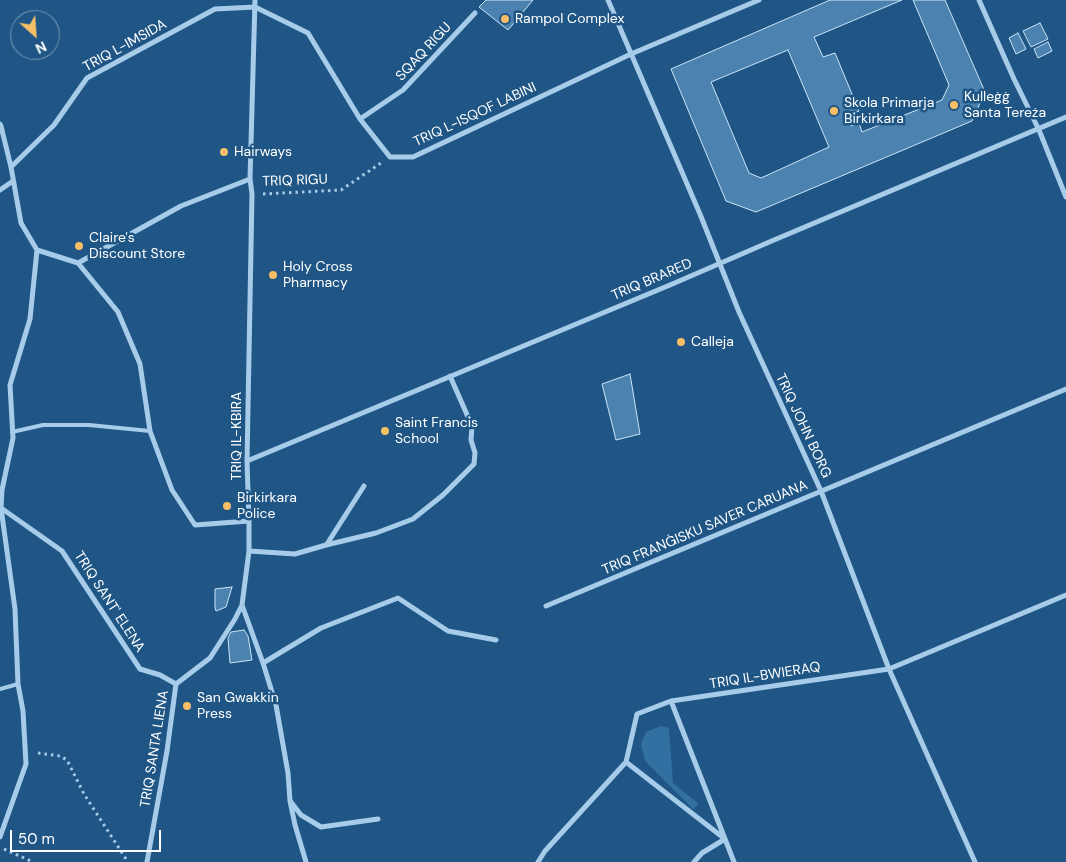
<!DOCTYPE html>
<html>
<head>
<meta charset="utf-8">
<style>
	body { margin:0 }
	#map { position:relative; width:1066px; height:862px; overflow:hidden; background:#1f5685; font-family:"DM Sans",sans-serif }
	canvas { display:block }
	.north { position:absolute; left:10px; top:10px; width:50px; height:50px; box-sizing:border-box; background:#1f5685; border:1px solid #799ab6; border-radius:50%; rotate:154deg; font-size:14px; font-weight:700; line-height:20px; text-align:center; color:#fff }
	.north::after { content:''; display:block; margin:auto; width:18px; height:22px; background:#f8bf67; clip-path:polygon(50% 0,100% 100%,50% 72%,0 100%) }
	.scale { position:absolute; left:10px; top:830px; width:151px; height:22px; box-sizing:border-box; border:2px solid #fff; border-top:0; padding-left:6px; font-size:15px; line-height:18px; white-space:nowrap; color:#fff; -webkit-text-stroke:4px #1f5685; paint-order:stroke }
</style>
</head>
<body>
<div id="map">
<canvas width="1066" height="862"></canvas>
<div class="north">N</div>
<div class="scale">50 m</div>
</div>
<script>
const ctx = document.querySelector('canvas').getContext('2d');
ctx.lineJoin = 'round';
function paint(path, color) {
  ctx.fillStyle = color;
  ctx.fill(path, 'evenodd');
}
function toPath(rows) {
  const path = new Path2D();
  for (const r of rows) {
    path.moveTo(r[0], r[1]);
    for (let i = 2; i < r.length; i += 2) path.lineTo(r[i], r[i + 1]);
  }
  return path;
}
function stroke(path, color, width, dash) {
  ctx.strokeStyle = color;
  ctx.lineWidth = width;
  ctx.lineCap = dash ? 'butt' : 'round';
  ctx.setLineDash(dash || []);
  ctx.stroke(path);
}
function write(font, color, halo, rows, align = 'center') {
  ctx.font = font + ' "DM Sans",sans-serif';
  ctx.lineWidth = 5;
  ctx.setLineDash([]);
  ctx.textBaseline = 'middle';
  ctx.strokeStyle = halo;
  ctx.fillStyle = color;
  for (const [text, x, y, turn = 0] of rows) {
    ctx.save();
    ctx.translate(x, y);
    ctx.rotate((+turn || 0) * Math.PI / 180);
    ctx.textAlign = isNaN(turn) ? turn : align;
    if (halo) ctx.strokeText(text, 0, 0);
    ctx.fillText(text, 0, 0);
    ctx.restore();
  }
}
const green = toPath([
	[661,726,669,728,673,783,699,804,693,809,645,761,641,744,646,732]
]);
const building = toPath([
	[486,0,533,0,508,30,479,7,486,0],
	[830,0,902,0,814,37,823,57,835,53,859,111,847,116,851,126,859,123,862,132,942,100,949,85,913,0,945,0,985,92,972,121,756,212,726,201,671,69,830,0],
	[788,50,829,147,761,178,749,173,711,82,788,50],
	[1040,23,1048,39,1031,47,1023,31,1040,23],
	[1018,33,1026,49,1016,54,1009,38,1018,33],
	[1048,42,1052,51,1038,58,1034,49,1048,42],
	[630,374,640,434,616,440,602,384,630,374],
	[232,587,226,607,216,611,215,608,215,589,232,587],
	[244,630,248,636,252,660,230,663,228,638,231,632,244,630]
]);
const path = toPath([
	[263,194,341,190,381,163],
	[38,753,60,756,67,760,84,794,128,862],
	[4,849,33,862]
]);
const service = toPath([
	[12,432,43,425,89,425,150,431],
	[0,689,18,684]
]);
const minor = toPath([
	[255,0,250,179,252,194,247,461,249,521,249,551,242,605,263,663,276,705,288,773,290,801,295,825,306,862],
	[608,0,700,214,739,312,821,491,889,669,975,862],
	[979,0,1014,79,1039,130,1066,197],
	[360,119,403,90,475,13],
	[0,124,1,126,11,167,21,223,37,250,30,319,10,385,13,438,2,490,1,508,15,609,18,684,23,711,26,764,0,837],
	[11,167,54,125,87,78,215,9,255,7,308,33,360,119,390,157,413,157,631,54,759,0],
	[0,190,13,181],
	[37,250,78,263,118,312,140,364,150,431,172,490,195,525,249,521],
	[78,263,181,206,250,179],
	[247,461,670,285,774,240,1066,117],
	[1,508,62,551,140,669,160,675,176,684],
	[327,544,364,486],
	[249,551,295,554,326,545,376,533,413,519,443,495,474,464,475,453,471,440,472,426,450,376],
	[546,606,1066,389],
	[263,663,321,628,398,598,448,631,496,640],
	[671,701,734,862],
	[626,762,725,839],
	[291,802,301,815,321,827,378,819],
	[147,862,167,751,176,684,210,658,235,619,242,605],
	[538,862,545,851,626,762,637,714,671,701,889,669,1066,595],
	[694,862,702,853,725,839]
]);
const markers = [
	[505,19,5,"#f8bf67"],
	[954,105,5,"#f8bf67"],
	[834,111,5,"#f8bf67"],
	[224,152,5,"#f8bf67"],
	[79,246,5,"#f8bf67"],
	[273,275,5,"#f8bf67"],
	[681,342,5,"#f8bf67"],
	[385,431,5,"#f8bf67"],
	[227,506,5,"#f8bf67"],
	[187,706,5,"#f8bf67"]
];
const poiNames = [
	["Rampol Complex",515,19],
	["Kulleġġ",964,97],
	["Santa Tereża",964,113],
	["Skola Primarja",844,103],
	["Birkirkara",844,119],
	["Hairways",234,152],
	["Claire's",89,238],
	["Discount Store",89,254],
	["Holy Cross",283,267],
	["Pharmacy",283,283],
	["Calleja",691,342],
	["Saint Francis",395,423],
	["School",395,439],
	["Birkirkara",237,498],
	["Police",237,514],
	["San Gwakkin",197,698],
	["Press",197,714]
];
const streetNames = [
	["TRIQ L-IMSIDA",125,46,-29],
	["SQAQ RIGU",424,52,-47],
	["TRIQ L-ISQOF LABINI",475,115,-25],
	["TRIQ RIGU",295,181,-2],
	["TRIQ BRARED",652,280,-23],
	["TRIQ JOHN BORG",803,426,65],
	["TRIQ IL-KBIRA",237,436,-90],
	["TRIQ FRANĠISKU SAVER CARUANA",705,528,-23],
	["TRIQ SANT' ELENA",109,602,57],
	["TRIQ IL-BWIERAQ",765,676,-9],
	["TRIQ SANTA LIENA",155,749,-81]
];
paint(green, '#3270a2');
paint(building, '#4b82af');
stroke(building, '#cbe4f7', 1);
stroke(path, '#a7ccea', 3, [2.5, 4]);
stroke(service, '#a7ccea', 4);
stroke(minor, '#a7ccea', 5);
for (const [x, y, r, color] of markers) {
  const dot = new Path2D();
  dot.arc(x, y, r, 0, 2 * Math.PI);
  ctx.fillStyle = color;
  ctx.fill(dot);
  stroke(dot, '#1f5685', 2);
}
write('14px', '#fff', '#1f5685', poiNames, 'left');
write('14px', '#fff', '#1f5685', streetNames);
</script>
</body>
</html>
